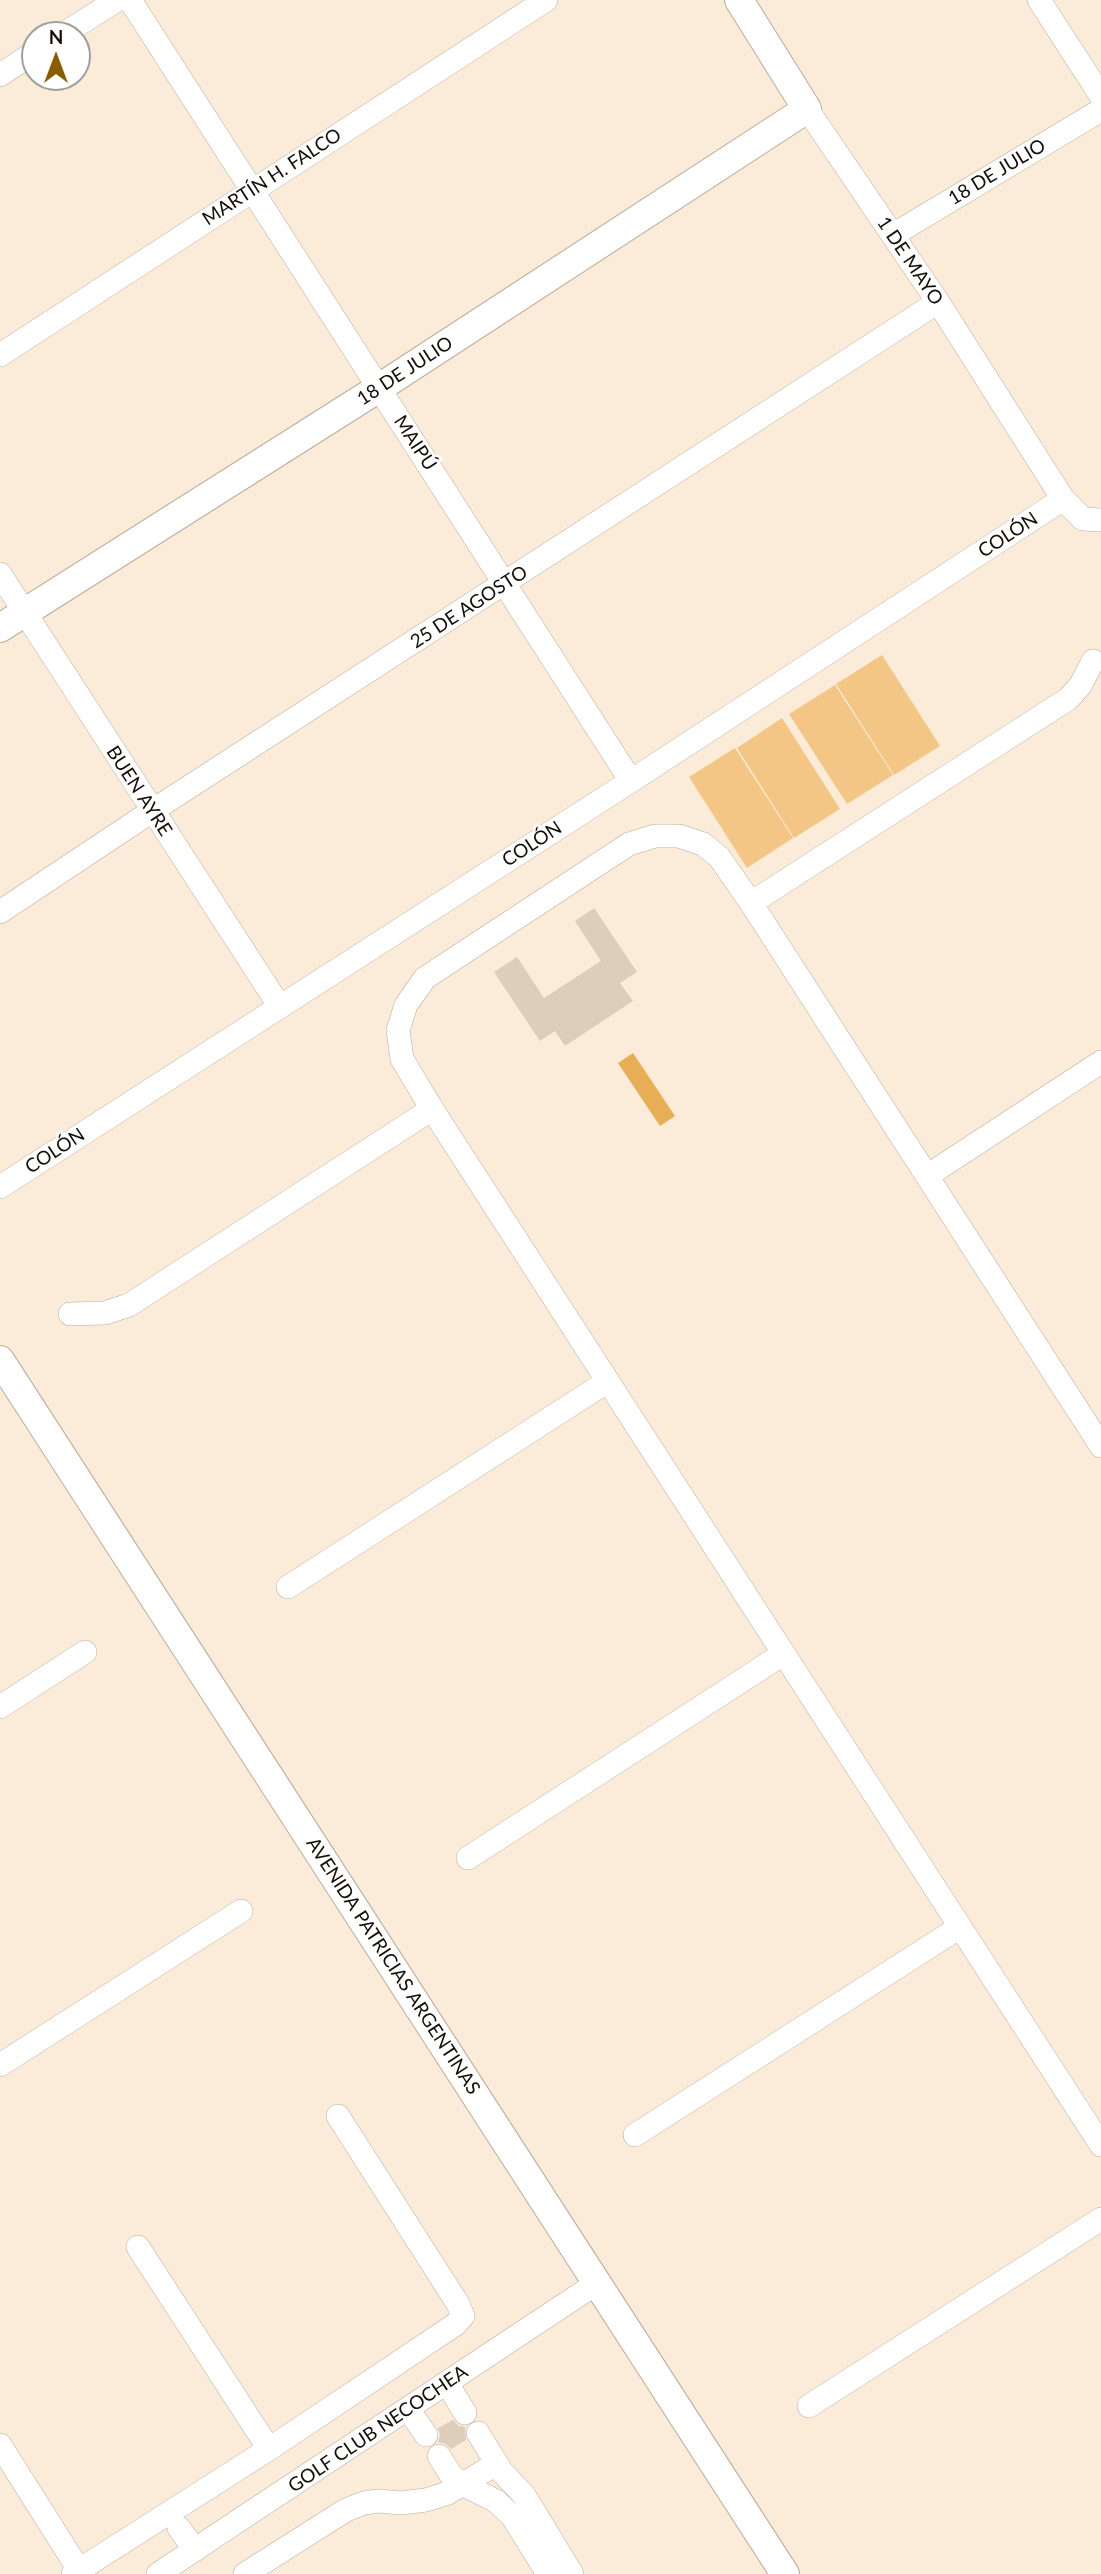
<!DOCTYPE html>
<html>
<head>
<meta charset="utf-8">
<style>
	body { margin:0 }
	#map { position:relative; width:1101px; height:2574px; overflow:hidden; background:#faecd8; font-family:Lato,sans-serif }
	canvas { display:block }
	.north { position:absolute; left:21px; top:21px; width:70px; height:70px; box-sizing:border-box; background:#fff; border:2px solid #a19f9c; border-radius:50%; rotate:0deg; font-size:19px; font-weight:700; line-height:28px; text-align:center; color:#130f08 }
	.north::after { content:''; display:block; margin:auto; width:24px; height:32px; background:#8a5d00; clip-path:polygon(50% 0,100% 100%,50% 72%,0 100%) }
</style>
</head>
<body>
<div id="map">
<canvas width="1101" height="2574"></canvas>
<div class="north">N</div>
</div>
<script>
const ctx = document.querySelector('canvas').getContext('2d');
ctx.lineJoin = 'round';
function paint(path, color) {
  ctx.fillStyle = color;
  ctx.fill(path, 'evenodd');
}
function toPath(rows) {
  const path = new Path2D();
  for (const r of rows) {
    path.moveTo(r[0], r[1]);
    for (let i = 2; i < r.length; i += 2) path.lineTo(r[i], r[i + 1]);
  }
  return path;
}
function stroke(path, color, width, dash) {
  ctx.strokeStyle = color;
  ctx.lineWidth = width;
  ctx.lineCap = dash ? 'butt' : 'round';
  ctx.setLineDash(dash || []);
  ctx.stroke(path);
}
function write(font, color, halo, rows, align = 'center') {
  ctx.font = font + ' Lato,sans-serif';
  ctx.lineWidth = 5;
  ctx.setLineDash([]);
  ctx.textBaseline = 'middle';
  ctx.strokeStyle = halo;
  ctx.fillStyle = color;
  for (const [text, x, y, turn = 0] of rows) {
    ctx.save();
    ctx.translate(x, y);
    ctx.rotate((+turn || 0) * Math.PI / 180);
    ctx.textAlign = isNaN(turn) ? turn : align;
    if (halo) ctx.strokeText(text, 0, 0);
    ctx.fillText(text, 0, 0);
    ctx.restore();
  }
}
const green = toPath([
	[882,655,940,746,894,775,836,684],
	[835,685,893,775,847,804,789,714],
	[782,718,840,809,794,838,737,748],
	[735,748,793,838,747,868,689,777]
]);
const water = toPath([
	[633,1053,675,1116,660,1126,618,1063]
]);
const building = toPath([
	[594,908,637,972,620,983,633,1001,565,1046,555,1031,540,1041,494,972,517,957,544,998,601,961,575,921],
	[453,2420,459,2426,465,2427,466,2440,451,2449,446,2444,438,2442,440,2435,438,2428]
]);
const minor = toPath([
	[130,0,631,781],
	[1039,0,1101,96],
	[62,35,117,0],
	[0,75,35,52],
	[807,109,938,302,1063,499,1083,519,1101,520],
	[893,235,1101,110],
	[0,355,546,0],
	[0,574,280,1007],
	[751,903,1068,699,1080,686,1093,661],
	[0,912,152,811,938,302],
	[927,1176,1101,1062],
	[0,1187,631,781,1063,499],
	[70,1314,105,1313,129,1305,432,1109],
	[1101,1446,751,903,719,857,703,844,679,836,655,836,629,844,425,978,406,1005,398,1030,402,1059,432,1109,1101,2145],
	[288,1587,608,1381],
	[0,1707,85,1652],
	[468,1858,783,1654],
	[0,2065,241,1911],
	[635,2135,960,1927],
	[138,2247,269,2449],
	[447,2383,465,2413],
	[809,2406,1101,2219],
	[408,2409,426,2435],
	[478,2433,502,2472,524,2495,572,2574],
	[0,2445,79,2570],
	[439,2456,451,2475,462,2484,496,2501,512,2516,548,2574],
	[179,2528,195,2550],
	[73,2574,269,2449,456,2324,463,2316,458,2304,338,2116],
	[158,2574,597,2283],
	[245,2574,346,2510,364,2503,378,2501,401,2503,426,2500,448,2493,496,2464]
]);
const tertiary = toPath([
	[0,628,379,388,807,109,739,0],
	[0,1360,785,2574]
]);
const streetNames = [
	["18 DE JULIO",997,172,-31],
	["MARTÍN H. FALCO",272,177,-33],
	["1 DE MAYO",910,261,56],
	["18 DE JULIO",405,371,-33],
	["MAIPÚ",415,443,57],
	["COLÓN",1008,535,-33],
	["25 DE AGOSTO",469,607,-33],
	["BUEN AYRE",139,791,57],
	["COLÓN",532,844,-33],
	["COLÓN",55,1151,-33],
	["AVENIDA PATRICIAS ARGENTINAS",393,1966,57],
	["GOLF CLUB NECOCHEA",378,2429,-34]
];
paint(green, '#f3c685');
paint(water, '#e8ae55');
paint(building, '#dccebb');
stroke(minor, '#baad9a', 24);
stroke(tertiary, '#baad9a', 30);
stroke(minor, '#fff', 23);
stroke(tertiary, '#fff', 28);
write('19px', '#130f08', '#fff', streetNames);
</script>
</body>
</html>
